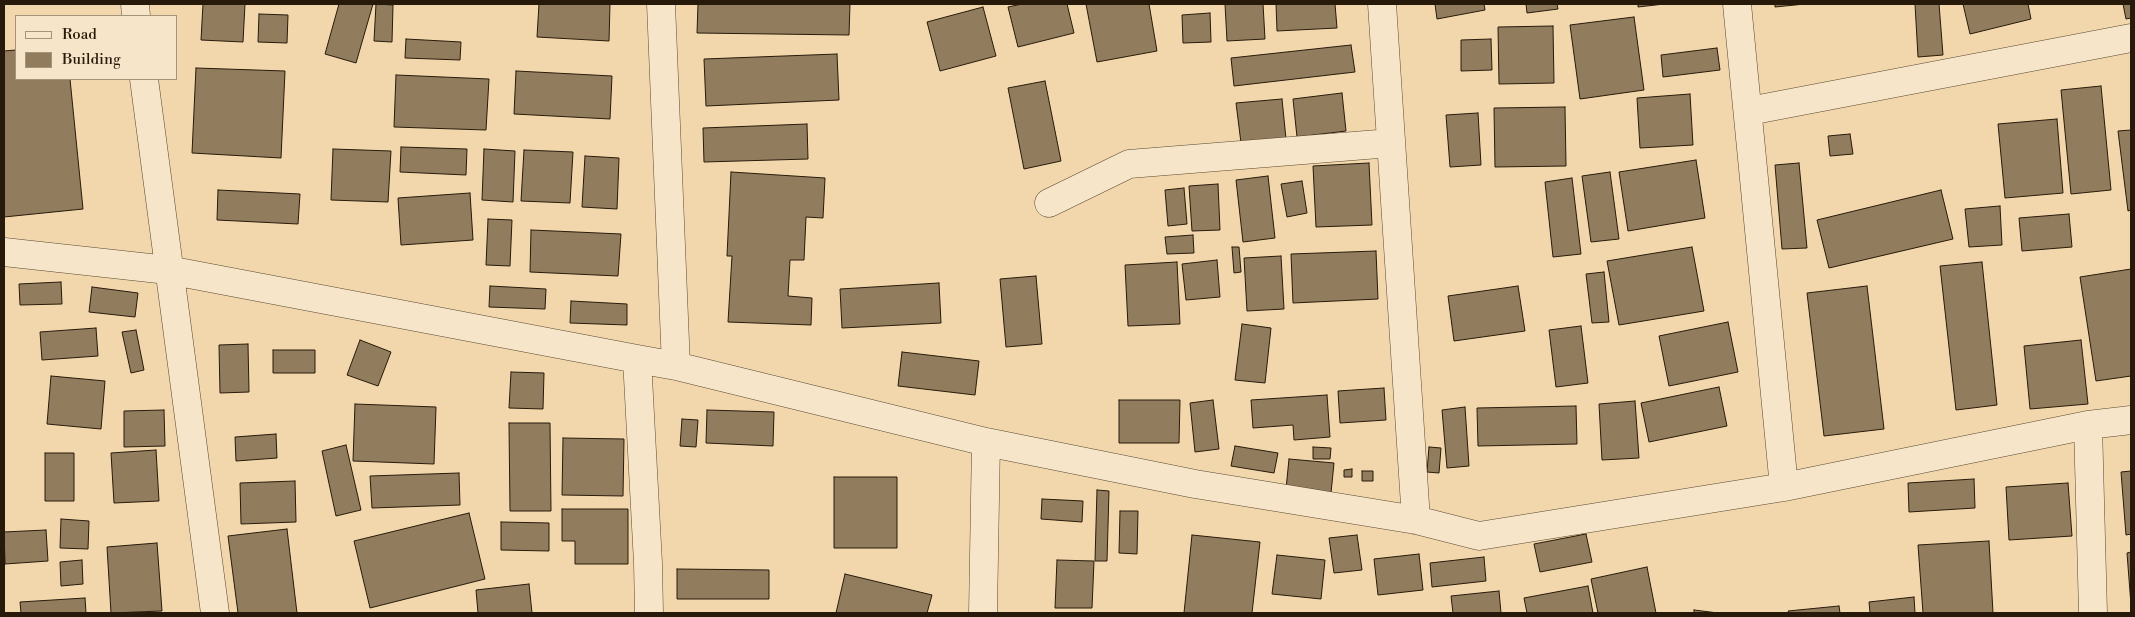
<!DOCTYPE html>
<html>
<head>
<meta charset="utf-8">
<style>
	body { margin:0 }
	#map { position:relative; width:2135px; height:617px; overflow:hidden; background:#f1d7ab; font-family:"Libre Bodoni",serif }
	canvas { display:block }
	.frame { position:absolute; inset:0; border:5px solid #281a0a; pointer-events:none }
	.legend { position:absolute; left:15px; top:15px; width:162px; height:65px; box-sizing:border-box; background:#f6e5c8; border:1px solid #a4947c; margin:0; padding:6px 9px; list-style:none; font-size:15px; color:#281a0a }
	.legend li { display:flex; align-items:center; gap:10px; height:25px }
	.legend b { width:25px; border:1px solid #a4947c }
</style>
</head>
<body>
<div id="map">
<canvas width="2135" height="617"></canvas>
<div class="frame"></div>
<ul class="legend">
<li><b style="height:6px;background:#f6e5c8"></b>Road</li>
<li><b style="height:14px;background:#917c5e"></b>Building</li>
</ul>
</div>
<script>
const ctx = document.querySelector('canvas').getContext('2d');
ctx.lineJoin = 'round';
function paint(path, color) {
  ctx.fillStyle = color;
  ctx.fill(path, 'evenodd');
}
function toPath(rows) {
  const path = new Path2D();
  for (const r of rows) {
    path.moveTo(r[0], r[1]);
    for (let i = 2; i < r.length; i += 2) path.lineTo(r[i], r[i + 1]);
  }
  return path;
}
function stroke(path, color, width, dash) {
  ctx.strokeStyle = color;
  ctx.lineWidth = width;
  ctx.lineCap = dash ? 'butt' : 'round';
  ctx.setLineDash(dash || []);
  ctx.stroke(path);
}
const building = toPath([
	[203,4,245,4,243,42,201,40,203,4],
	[339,4,373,4,356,63,325,54,339,4],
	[376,4,393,5,392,42,374,41,376,4],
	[539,4,610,4,609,41,537,37,539,4],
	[698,4,850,4,849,35,697,33,698,4],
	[1022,4,1067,4,1074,33,1018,47,1008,7,1022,4],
	[1086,4,1149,4,1157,51,1097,62,1086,4],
	[1225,4,1263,4,1265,39,1227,41,1225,4],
	[1276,4,1335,4,1337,28,1277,31,1276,4],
	[1435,4,1484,4,1485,10,1437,19,1435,4],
	[1526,4,1557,4,1558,9,1527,13,1526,4],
	[1638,4,1664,4,1638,7,1638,4],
	[1775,4,1805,4,1775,7,1775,4],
	[1915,4,1939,4,1943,55,1918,57,1915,4],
	[1963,4,2028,4,2031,19,1970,34,1963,4],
	[2123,4,2131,4,2131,18,2126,19,2123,4],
	[983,7,996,56,940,71,927,22,983,7],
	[1210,13,1211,42,1183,43,1182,15,1210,13],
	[259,14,288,15,287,43,258,42,259,14],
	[1634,17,1644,90,1580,99,1570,25,1634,17],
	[1553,26,1554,83,1499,84,1498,27,1553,26],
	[406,39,461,42,460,60,405,58,406,39],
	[1491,39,1492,70,1461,71,1461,40,1491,39],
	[1351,45,1355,72,1234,86,1231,58,1351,45],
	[1717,48,1720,70,1663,77,1661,55,1717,48],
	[16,50,16,79,70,79,83,209,4,217,4,51,16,50],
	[837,54,839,100,706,106,704,59,837,54],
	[196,68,285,71,281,158,192,153,196,68],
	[516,71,612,76,610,119,514,114,516,71],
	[396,75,489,79,486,130,394,127,396,75],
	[1045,81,1061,161,1024,169,1008,88,1045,81],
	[2101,86,2111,190,2071,194,2061,90,2101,86],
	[1342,93,1346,131,1297,137,1293,99,1342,93],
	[1690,94,1693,145,1640,148,1637,98,1690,94],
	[1282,99,1286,139,1241,143,1236,103,1282,99],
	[1565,107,1566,166,1495,167,1494,108,1565,107],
	[1478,113,1481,165,1450,167,1446,115,1478,113],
	[2057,119,2063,193,2005,198,1998,124,2057,119],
	[807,124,808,159,704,162,703,128,807,124],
	[2131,130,2131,210,2128,211,2118,131,2131,130],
	[1850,134,1853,154,1830,156,1828,136,1850,134],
	[401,147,467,149,466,175,400,172,401,147],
	[333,149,391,151,388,202,331,200,333,149],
	[484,149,515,151,513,202,482,200,484,149],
	[524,150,573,152,570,203,521,201,524,150],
	[585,156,619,158,617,209,582,207,585,156],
	[1696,160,1705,218,1628,231,1619,172,1696,160],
	[1369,163,1372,225,1316,227,1313,166,1369,163],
	[1799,163,1807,248,1782,249,1775,165,1799,163],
	[731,172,825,178,823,218,806,217,804,260,790,260,788,296,812,298,811,325,728,322,732,256,727,256,731,172],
	[1610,172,1619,239,1591,242,1582,176,1610,172],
	[1268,176,1275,238,1243,242,1236,180,1268,176],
	[1572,178,1581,254,1553,257,1545,182,1572,178],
	[1302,181,1307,213,1287,217,1281,184,1302,181],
	[1218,184,1220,230,1192,231,1189,186,1218,184],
	[1184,188,1187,224,1168,226,1165,190,1184,188],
	[218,190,300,194,298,224,217,220,218,190],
	[1941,190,1953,239,1829,268,1817,220,1941,190],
	[470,193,473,240,401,245,398,198,470,193],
	[2000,206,2002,245,1969,247,1965,209,2000,206],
	[2069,214,2072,247,2022,251,2019,218,2069,214],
	[488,219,512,220,510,266,486,265,488,219],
	[531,230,621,234,618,276,530,272,531,230],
	[1193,235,1194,253,1167,254,1165,237,1193,235],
	[1232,247,1239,247,1241,272,1234,273,1232,247],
	[1692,247,1704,311,1619,325,1607,261,1692,247],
	[1376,251,1378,299,1293,303,1291,254,1376,251],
	[1281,256,1284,309,1247,311,1244,258,1281,256],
	[1217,260,1220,297,1186,300,1182,264,1217,260],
	[1177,262,1180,324,1128,326,1125,265,1177,262],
	[1982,262,1997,405,1956,410,1940,266,1982,262],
	[2131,269,2131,376,2096,381,2080,277,2131,269],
	[1604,272,1609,322,1592,323,1586,274,1604,272],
	[1036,276,1042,344,1006,347,1000,279,1036,276],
	[61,282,62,304,20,305,19,284,61,282],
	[939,283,941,323,842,328,840,289,939,283],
	[490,286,546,289,545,309,489,307,490,286],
	[1518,286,1525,331,1454,341,1448,296,1518,286],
	[1867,286,1884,429,1824,436,1807,293,1867,286],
	[92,287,138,293,135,317,89,312,92,287],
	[571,301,627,304,627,325,570,323,571,301],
	[1728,322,1738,372,1669,386,1659,336,1728,322],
	[1242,324,1271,328,1265,383,1235,380,1242,324],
	[1581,326,1588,383,1556,387,1549,330,1581,326],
	[96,328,98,356,42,360,40,332,96,328],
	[136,330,144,370,131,373,122,332,136,330],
	[360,340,391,352,378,386,347,375,360,340],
	[2081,340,2088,404,2030,409,2024,346,2081,340],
	[248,344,249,392,220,393,219,345,248,344],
	[273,350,315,350,315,373,273,373,273,350],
	[902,352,979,361,975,395,898,386,902,352],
	[511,372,544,373,543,409,509,408,511,372],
	[51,376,105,381,101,429,47,424,51,376],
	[1719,387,1727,426,1649,442,1641,403,1719,387],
	[1384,388,1386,420,1340,423,1338,391,1384,388],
	[1327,395,1330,437,1294,440,1293,425,1253,428,1251,400,1327,395],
	[1119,400,1180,400,1179,443,1119,443,1119,400],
	[1213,400,1219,449,1195,452,1190,403,1213,400],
	[1635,401,1639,458,1602,460,1599,404,1635,401],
	[355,404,436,407,434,464,353,461,355,404],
	[1576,406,1577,444,1478,446,1477,408,1576,406],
	[1465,407,1469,466,1447,468,1442,410,1465,407],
	[164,410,165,446,124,447,124,411,164,410],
	[707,410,774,412,773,446,706,443,707,410],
	[682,419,698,420,696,447,680,446,682,419],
	[509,423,550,423,551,511,510,511,509,423],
	[276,434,277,458,236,461,235,437,276,434],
	[563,438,624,439,623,496,562,495,563,438],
	[346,445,361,510,336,516,322,451,346,445],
	[1235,446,1278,453,1274,473,1231,466,1235,446],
	[1313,447,1331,448,1330,459,1313,459,1313,447],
	[1429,447,1441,448,1439,473,1427,472,1429,447],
	[156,450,159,501,114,503,111,453,156,450],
	[45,453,74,453,74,501,45,501,45,453],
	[1289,459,1334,463,1331,493,1286,489,1289,459],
	[1352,469,1352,477,1344,477,1344,470,1352,469],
	[1362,471,1373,471,1373,481,1362,481,1362,471],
	[2131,471,2131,534,2126,535,2121,472,2131,471],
	[459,473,460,505,372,508,370,476,459,473],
	[834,477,897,477,897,548,834,548,834,477],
	[1974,479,1975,508,1909,512,1908,483,1974,479],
	[295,481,296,522,241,524,240,483,295,481],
	[2068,483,2072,536,2009,540,2006,487,2068,483],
	[1097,490,1109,491,1107,561,1095,561,1097,490],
	[1042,499,1083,501,1082,522,1041,519,1042,499],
	[562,509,628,509,628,564,575,564,575,541,562,541,562,509],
	[1120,511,1138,511,1137,554,1119,553,1120,511],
	[469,513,485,579,370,608,354,541,469,513],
	[61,519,89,521,88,549,60,548,61,519],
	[501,522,549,523,549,551,501,550,501,522],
	[287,529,297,613,238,613,228,536,287,529],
	[46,530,48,561,5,564,4,532,46,530],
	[1586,534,1592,562,1540,572,1534,544,1586,534],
	[1192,535,1260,542,1252,613,1184,613,1192,535],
	[1357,535,1362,570,1334,573,1329,538,1357,535],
	[1989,541,1993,613,1923,613,1918,545,1989,541],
	[157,543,162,611,111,613,107,547,157,543],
	[2131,552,2131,605,2127,553,2131,552],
	[1419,554,1423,590,1378,595,1374,559,1419,554],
	[1277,555,1325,560,1321,599,1272,594,1277,555],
	[1484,557,1486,581,1432,587,1430,563,1484,557],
	[82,560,83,584,61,586,60,562,82,560],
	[1057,560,1094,561,1092,608,1055,608,1057,560],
	[1647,567,1656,613,1598,613,1591,579,1647,567],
	[677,569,769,570,769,599,677,599,677,569],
	[845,574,932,595,927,613,836,613,845,574],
	[529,584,532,613,478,613,476,590,529,584],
	[1588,586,1593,613,1527,613,1524,598,1588,586],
	[1499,591,1501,613,1453,613,1451,596,1499,591],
	[1914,597,1915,613,1870,613,1869,602,1914,597],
	[85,598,86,613,21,613,20,602,85,598],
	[1839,606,1840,613,1789,613,1788,611,1839,606],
	[1694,610,1718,613,1694,613,1694,610]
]);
const minor = toPath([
	[135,4,136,16],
	[661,4,676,366],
	[1382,4,1416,520],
	[1737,4,1784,487],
	[144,79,215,613],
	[1749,111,2131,38],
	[1049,203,1129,164,1391,143],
	[4,252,168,270,637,359,676,366,986,442,1195,484,1416,520,1479,536,1784,487,2088,425,2131,420],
	[637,359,648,563,649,613],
	[2088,425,2093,613],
	[983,613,986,442]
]);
paint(building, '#917c5e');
stroke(building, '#281a0a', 1);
stroke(minor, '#5a4932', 29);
stroke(minor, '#f6e5c8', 28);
</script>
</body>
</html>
